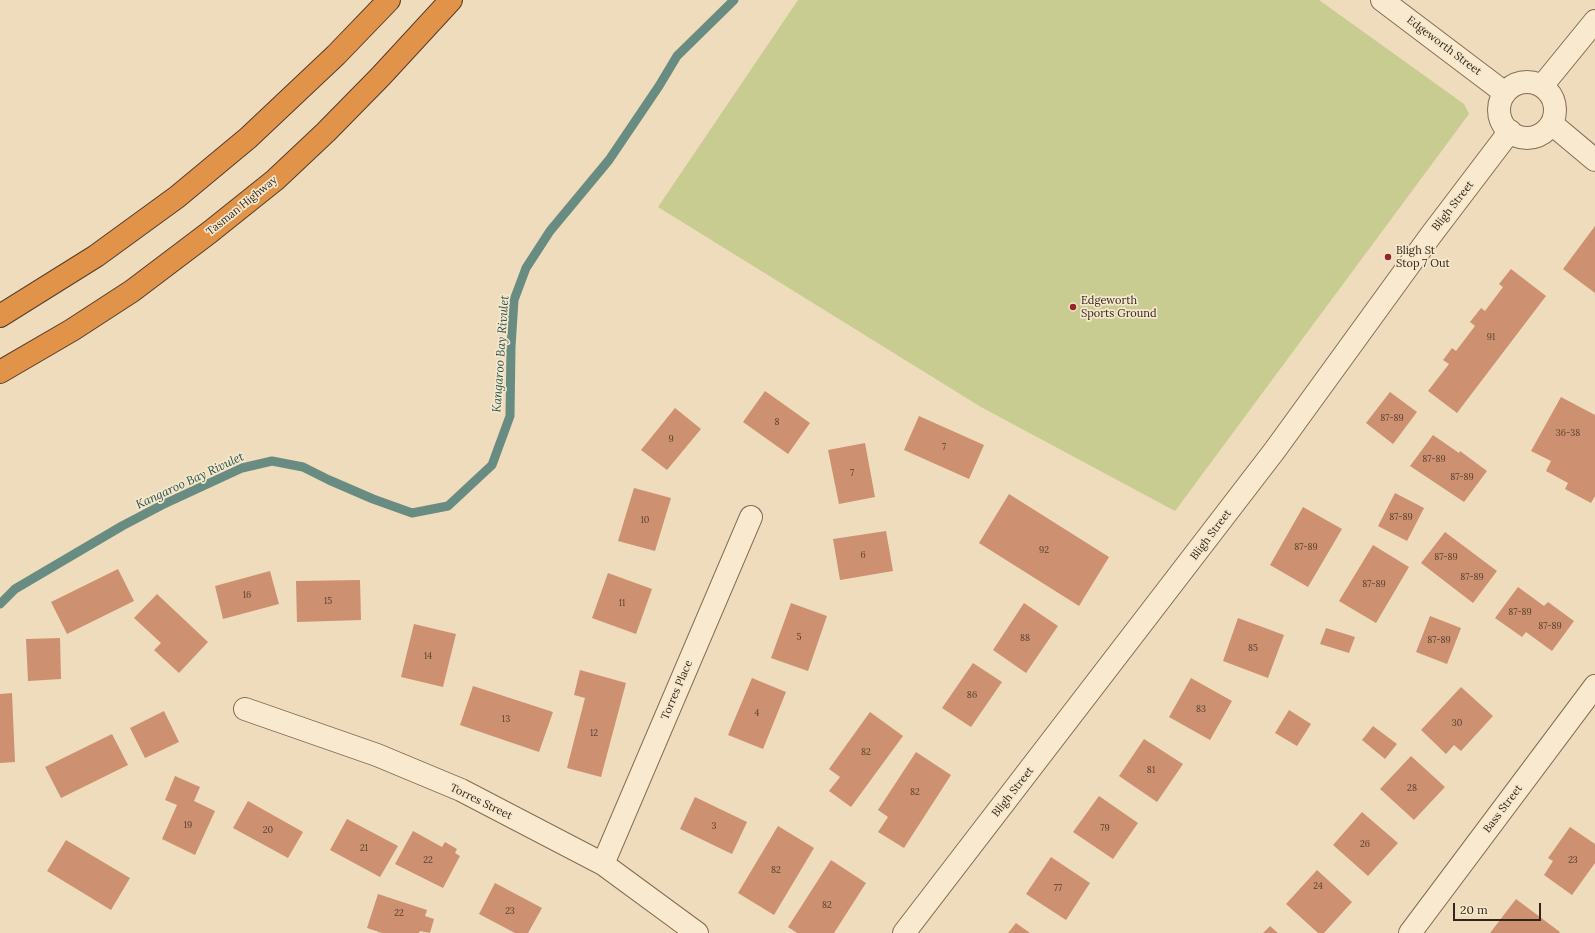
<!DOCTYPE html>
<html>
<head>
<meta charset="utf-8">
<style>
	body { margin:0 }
	#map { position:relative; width:1595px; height:933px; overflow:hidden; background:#eedcbc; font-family:Lora,serif }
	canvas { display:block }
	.scale { position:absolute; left:1453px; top:903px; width:88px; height:18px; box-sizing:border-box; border:2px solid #34251b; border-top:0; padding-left:5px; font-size:12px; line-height:14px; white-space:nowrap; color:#34251b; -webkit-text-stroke:3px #f5e7cb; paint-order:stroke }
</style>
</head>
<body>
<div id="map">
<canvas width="1595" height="933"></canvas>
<div class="scale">20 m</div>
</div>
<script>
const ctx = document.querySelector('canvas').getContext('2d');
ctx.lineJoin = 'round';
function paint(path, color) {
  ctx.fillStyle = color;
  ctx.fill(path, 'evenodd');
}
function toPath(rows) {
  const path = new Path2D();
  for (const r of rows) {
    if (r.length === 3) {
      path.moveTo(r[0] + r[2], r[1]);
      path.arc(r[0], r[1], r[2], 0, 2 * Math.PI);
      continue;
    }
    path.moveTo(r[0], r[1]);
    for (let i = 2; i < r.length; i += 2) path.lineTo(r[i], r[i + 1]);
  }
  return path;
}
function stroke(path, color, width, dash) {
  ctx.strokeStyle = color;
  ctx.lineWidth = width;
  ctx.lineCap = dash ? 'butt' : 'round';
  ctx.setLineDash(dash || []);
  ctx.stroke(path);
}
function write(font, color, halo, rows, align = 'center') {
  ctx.font = font + ' Lora,serif';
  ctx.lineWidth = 3.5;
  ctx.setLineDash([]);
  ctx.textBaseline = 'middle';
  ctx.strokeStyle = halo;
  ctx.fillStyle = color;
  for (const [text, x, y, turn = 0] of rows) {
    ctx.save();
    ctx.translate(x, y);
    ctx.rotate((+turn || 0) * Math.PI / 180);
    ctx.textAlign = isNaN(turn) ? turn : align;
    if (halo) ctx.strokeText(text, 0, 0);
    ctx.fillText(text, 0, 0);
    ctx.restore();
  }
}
const green = toPath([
	[798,0,1319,0,1464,104,1469,114,1175,511,981,407,658,207]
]);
const stream = toPath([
	[0,604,15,589,122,526,162,505,242,468,272,461,303,467,329,480,373,499,412,513,448,506,492,465,510,416,511,347,514,300,526,268,550,231,609,160,659,86,677,56,734,0]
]);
const building = toPath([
	[1595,226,1595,293,1563,269],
	[1511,269,1546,296,1457,413,1428,391,1449,364,1443,360,1452,348,1456,351,1475,326,1470,322,1481,308,1485,311,1503,287,1499,284],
	[765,391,810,423,788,454,743,422],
	[1390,392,1417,412,1393,444,1366,423],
	[1561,397,1595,415,1595,496,1591,503,1565,489,1568,483,1546,471,1551,461,1531,451],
	[675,408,701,429,667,470,641,450],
	[919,416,984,445,969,479,904,450],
	[1433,435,1459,453,1460,451,1487,471,1464,502,1410,466],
	[865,443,875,497,839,504,828,450],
	[634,488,671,498,655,551,618,541],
	[1395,493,1424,508,1407,541,1378,526],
	[1009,494,1109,557,1079,606,979,543],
	[1303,507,1342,529,1308,587,1270,565],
	[886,531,893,571,840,580,833,539],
	[1445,532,1497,571,1473,603,1421,563],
	[1373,545,1409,567,1376,623,1339,601],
	[118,569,134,601,67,634,51,602],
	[270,571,279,604,223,619,215,586],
	[608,573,652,589,636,634,592,618],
	[360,580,361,620,297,622,296,581],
	[1518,587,1544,606,1548,602,1574,621,1552,651,1526,632,1522,637,1495,618],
	[157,594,208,642,179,673,154,650,161,643,134,618],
	[791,603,827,616,808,671,771,658],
	[1024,603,1058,626,1026,673,993,650],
	[1430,616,1461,628,1447,664,1416,652],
	[1238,618,1284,635,1268,678,1223,661],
	[414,624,456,634,443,687,401,677],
	[1326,628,1355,637,1349,653,1320,644],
	[60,638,61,679,28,681,26,639],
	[973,663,1002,682,971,727,942,708],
	[580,670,626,683,601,777,567,768,585,698,574,695],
	[752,678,786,692,763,749,728,735],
	[1191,678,1232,701,1210,740,1169,717],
	[473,686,553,712,539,752,460,725],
	[1461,687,1493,716,1461,751,1454,745,1446,754,1421,730],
	[12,693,15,762,0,763,0,694],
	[1289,710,1311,724,1297,746,1275,733],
	[164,711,179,742,145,758,130,728],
	[870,712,903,736,851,807,829,791,840,777,829,769],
	[1373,726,1397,744,1385,759,1362,740],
	[112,734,128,765,61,798,45,767],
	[1144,739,1183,764,1157,802,1119,776],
	[916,752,951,775,904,848,878,832,888,817,878,810],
	[1411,756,1445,787,1414,820,1380,789],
	[175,776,200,787,194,801,215,811,195,855,162,839,177,805,165,800],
	[1099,796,1138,823,1113,859,1073,832],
	[695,797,747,822,732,854,680,829],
	[248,801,303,832,288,858,233,828],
	[1362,812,1398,843,1368,876,1333,845],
	[347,819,398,846,380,877,330,850],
	[778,826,814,848,774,915,738,893],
	[1570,827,1595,844,1595,863,1572,895,1544,875,1553,861,1548,858],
	[413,831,442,847,445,842,457,849,455,853,460,856,443,888,395,864],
	[66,840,130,878,111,910,47,871],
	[1051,857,1090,883,1066,920,1026,894],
	[831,860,866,883,834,933,797,933,788,927],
	[1317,870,1352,902,1324,933,1318,933,1286,904],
	[495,883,542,908,528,933,515,933,479,914],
	[378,894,427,910,425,916,434,919,430,933,420,931,419,933,382,933,367,928],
	[1516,899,1560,932,1559,933,1490,933],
	[1016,923,1030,933,1008,933],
	[1270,926,1278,933,1263,933]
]);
const minor = toPath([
	[1382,0,1505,93],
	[1527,110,28],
	[1542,86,1595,21],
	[1552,124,1595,160],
	[245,709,377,755,461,790,603,864,697,933],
	[603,864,751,517],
	[904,933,1275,450,1431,235,1510,131],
	[1410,933,1595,686]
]);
const highway = toPath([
	[0,316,96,256,177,197,248,138,336,55,389,0],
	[0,372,72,330,132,291,210,232,275,180,326,132,381,76,451,0]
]);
const markers = [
	[1388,257,4,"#95252d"],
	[1073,307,4,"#95252d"]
];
const numberNames = [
	["91",1491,337],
	["87-89",1392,418],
	["8",777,422],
	["36-38",1568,433],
	["9",671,439],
	["7",944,447],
	["87-89",1434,459],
	["7",852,473],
	["87-89",1462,477],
	["87-89",1401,517],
	["10",645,520],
	["87-89",1306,547],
	["92",1044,550],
	["6",863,555],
	["87-89",1446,557],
	["87-89",1472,577],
	["87-89",1374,584],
	["16",247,595],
	["15",328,601],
	["11",622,603],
	["87-89",1520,612],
	["87-89",1550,626],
	["5",799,637],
	["88",1025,638],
	["87-89",1439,640],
	["85",1253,648],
	["14",428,656],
	["86",972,695],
	["83",1201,709],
	["4",757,713],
	["13",506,719],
	["30",1457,723],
	["12",594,733],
	["82",866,752],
	["81",1151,770],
	["28",1412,788],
	["82",915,792],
	["19",188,825],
	["3",714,826],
	["79",1105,828],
	["20",268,830],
	["26",1365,844],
	["21",364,848],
	["22",428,860],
	["23",1573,860],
	["82",776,870],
	["24",1318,886],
	["77",1058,888],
	["82",827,905],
	["23",510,911],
	["22",399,913]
];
const streetNames = [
	["Edgeworth Street",1444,46,37],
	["Tasman Highway",242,206,-39],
	["Bligh Street",1453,206,-52],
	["Bligh Street",1211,535,-53],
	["Torres Place",677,690,-67],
	["Bligh Street",1013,792,-52],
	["Torres Street",481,802,26],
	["Bass Street",1503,809,-53]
];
const poiNames = [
	["Bligh St",1396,251],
	["Stop 7 Out",1396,264],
	["Edgeworth",1081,301],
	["Sports Ground",1081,314]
];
const waterNames = [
	["Kangaroo Bay Rivulet",501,354,-86],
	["Kangaroo Bay Rivulet",190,481,-25]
];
paint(green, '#c8cc90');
stroke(stream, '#688c81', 9);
paint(building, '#cd9171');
stroke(minor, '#856c55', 24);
stroke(highway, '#533b2a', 24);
stroke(minor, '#f9eacf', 22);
stroke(highway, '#e19449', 22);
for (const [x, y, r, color] of markers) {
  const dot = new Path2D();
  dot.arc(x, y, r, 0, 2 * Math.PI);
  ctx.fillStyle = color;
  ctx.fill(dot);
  stroke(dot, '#f5e7cb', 1.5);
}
write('9px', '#5a4030', null, numberNames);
write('11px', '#34251b', '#f5e7cb', streetNames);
write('11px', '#34251b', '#f5e7cb', poiNames, 'left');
write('italic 12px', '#29544f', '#f5e7cb', waterNames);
</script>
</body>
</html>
